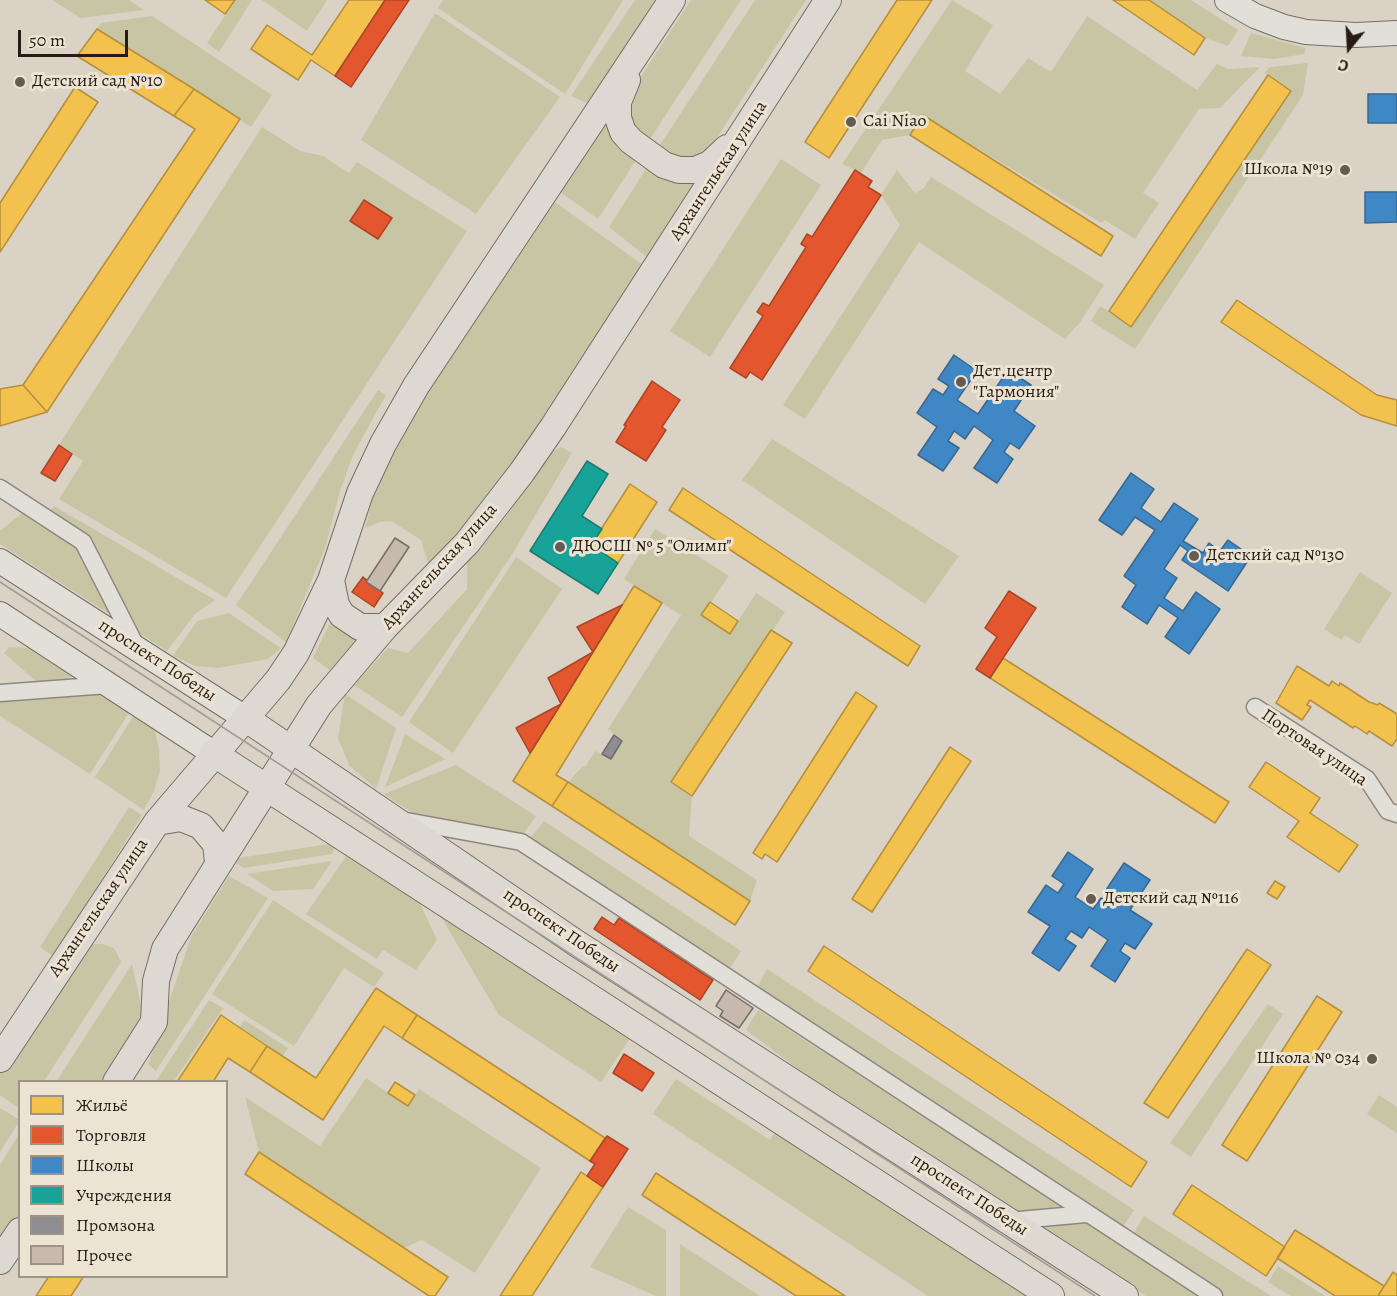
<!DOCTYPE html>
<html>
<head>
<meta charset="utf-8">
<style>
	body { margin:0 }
	#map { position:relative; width:1397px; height:1296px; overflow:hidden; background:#dad2c4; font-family:Alegreya,serif }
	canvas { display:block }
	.legend { position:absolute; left:18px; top:1080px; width:210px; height:198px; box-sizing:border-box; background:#ece3d3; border:2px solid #9d9387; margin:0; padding:8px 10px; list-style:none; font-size:18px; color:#271b14 }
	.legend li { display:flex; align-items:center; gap:12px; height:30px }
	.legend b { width:30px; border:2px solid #9d9387 }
	.north { position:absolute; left:1319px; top:18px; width:60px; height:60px; -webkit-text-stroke:4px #ece3d3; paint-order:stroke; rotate:198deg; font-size:16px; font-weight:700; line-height:24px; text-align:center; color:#271b14 }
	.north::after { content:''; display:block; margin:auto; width:21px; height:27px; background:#271b14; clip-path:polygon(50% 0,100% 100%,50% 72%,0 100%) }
	.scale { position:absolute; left:18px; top:30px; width:110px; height:27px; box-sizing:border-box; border:3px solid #271b14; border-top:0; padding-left:8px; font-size:18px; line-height:21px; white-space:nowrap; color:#271b14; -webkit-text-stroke:4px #ece3d3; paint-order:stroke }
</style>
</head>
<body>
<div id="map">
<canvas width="1397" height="1296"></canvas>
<ul class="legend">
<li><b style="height:16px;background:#f2c14e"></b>Жильё</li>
<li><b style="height:16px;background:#e4572e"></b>Торговля</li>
<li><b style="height:16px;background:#3f88c5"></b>Школы</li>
<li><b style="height:16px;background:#17a398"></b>Учреждения</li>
<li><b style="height:16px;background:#8d8d92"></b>Промзона</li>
<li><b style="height:16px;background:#c8b9ae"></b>Прочее</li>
</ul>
<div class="north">С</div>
<div class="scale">50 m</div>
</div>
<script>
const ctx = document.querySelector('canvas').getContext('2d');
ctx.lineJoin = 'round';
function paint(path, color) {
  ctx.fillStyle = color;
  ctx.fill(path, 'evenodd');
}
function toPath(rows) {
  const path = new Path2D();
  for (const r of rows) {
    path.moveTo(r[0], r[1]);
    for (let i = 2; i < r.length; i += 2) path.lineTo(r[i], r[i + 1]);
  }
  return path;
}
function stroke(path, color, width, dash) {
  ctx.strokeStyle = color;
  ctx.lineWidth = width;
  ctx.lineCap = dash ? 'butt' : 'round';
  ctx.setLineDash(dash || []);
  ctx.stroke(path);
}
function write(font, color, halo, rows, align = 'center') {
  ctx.font = font + ' Alegreya,serif';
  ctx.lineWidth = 6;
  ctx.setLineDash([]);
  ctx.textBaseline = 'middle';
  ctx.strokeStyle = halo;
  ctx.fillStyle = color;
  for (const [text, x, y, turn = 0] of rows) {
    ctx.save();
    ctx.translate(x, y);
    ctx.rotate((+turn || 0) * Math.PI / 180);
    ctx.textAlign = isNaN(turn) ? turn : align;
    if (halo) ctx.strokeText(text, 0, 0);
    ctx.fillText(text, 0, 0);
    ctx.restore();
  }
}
const green = toPath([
	[52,0,129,0,144,10,81,18],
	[235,0,252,0,219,52,207,43],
	[262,0,327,0,307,31],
	[443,0,623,0,565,94,438,8],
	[635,0,655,0,589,104,571,96],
	[691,0,741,0,646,145,634,136,625,105,630,93],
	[755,0,806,0,707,153,694,162,656,151],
	[952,0,993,25,965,71,1000,94,1028,58,1051,72,1087,16,1197,90,1217,64,1228,69,1260,67,1220,108,1199,109,1143,193,1159,203,1135,239,1105,220,1101,223,923,115,910,135,882,140,861,173,842,164],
	[1149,0,1191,0,1238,30,1228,46,1205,38],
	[435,13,560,97,476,214,361,140],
	[152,16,272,95,251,127,97,29,101,23],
	[1251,33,1306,48,1304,54,1274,59,1241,56],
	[1308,63,1303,95,1135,349,1091,321,1100,306,1132,326,1290,91,1264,73,1270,67],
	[610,110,638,157,598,219,559,191],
	[262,127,300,151,323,156,349,173,357,162,467,231,226,598,59,499,83,461,59,445],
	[781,159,821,185,710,357,670,331],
	[649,164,701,177,648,258,609,227],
	[897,170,915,193,924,188,931,177,1104,285,1081,321,1065,339,919,242,805,419,783,405,900,225,881,195],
	[552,200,643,265,511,466,483,503,429,566,421,540,391,521,380,522,365,528,373,498,394,452,428,391],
	[378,390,386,395,353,455,340,491,325,548,286,642,236,605],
	[772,439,959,556,925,604,742,480],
	[561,447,572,453,513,553,402,717,354,685,388,648,408,653,467,589,467,561,505,518,553,451],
	[54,506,215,600,195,614,167,651,0,544,0,531,22,513,41,526],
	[655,529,729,576,702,615,730,634,756,593,785,612,672,782,692,796,689,836,757,880,750,901,568,782,582,767,586,766,595,751,611,759,622,741,608,729,681,615,624,579],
	[516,557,562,589,453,753,409,722],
	[1360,572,1392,593,1359,644,1345,635,1341,640,1324,629],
	[229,613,281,648,268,659,218,668,195,666,173,656,197,621],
	[333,616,362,634,330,670,313,658],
	[9,647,28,648,74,677,37,682,4,653],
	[99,689,132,708,90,774,0,716,0,693],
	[345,694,396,728,376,789,349,765,338,738],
	[136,712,155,729,159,750,160,771,154,791,144,810,95,777],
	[405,734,445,759,385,787],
	[456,765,536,816,521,837,416,815,384,794],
	[129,807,142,815,54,957,40,947],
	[544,821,741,951,727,973,527,841],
	[328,844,335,848,332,854,243,868,236,863,239,858],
	[349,852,417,897,437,940,416,970,383,950,377,959,306,914],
	[332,861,313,889,273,891,247,874],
	[229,876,268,898,156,1071,148,1064,191,937],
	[273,900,384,973,374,987,344,968,294,1046,212,994],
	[435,907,634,1032,601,1082,499,1015],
	[92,944,103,944,114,948,121,962,44,1081,20,1082,19,1108,0,1095,0,1069,65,969],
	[132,964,144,1019,104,1081,56,1082],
	[767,969,1134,1210,1121,1230,755,991],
	[209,1000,223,1008,174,1081,156,1081],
	[1268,1004,1283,1014,1191,1157,1170,1143],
	[758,1010,1066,1209,1019,1212,811,1079,746,1030],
	[244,1020,288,1048,283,1056,240,1027],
	[366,1078,408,1106,419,1089,541,1168,475,1273,422,1240,404,1248,259,1152,245,1097,320,1146],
	[676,1079,770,1140,777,1129,1036,1296,928,1296,653,1114],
	[1379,1095,1397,1107,1397,1133,1367,1114],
	[0,1108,20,1120,0,1152],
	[19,1134,19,1218,0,1247,0,1165],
	[628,1207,666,1230,666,1296,656,1296,590,1267],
	[1144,1216,1271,1296,1223,1296,1131,1237],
	[1084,1220,1202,1296,1146,1296,1036,1225],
	[680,1244,760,1296,680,1296],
	[1278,1266,1325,1296,1291,1296,1268,1282]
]);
const homes = toPath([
	[205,0,235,0,225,14,205,0],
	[349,0,385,0,335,76,311,60,298,80,251,49,267,25,312,55,349,0],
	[897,0,932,0,829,158,805,142,897,0],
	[1113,0,1149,0,1205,38,1194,55,1113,0],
	[97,29,194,89,174,116,77,56,97,29],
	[1268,75,1291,91,1131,327,1109,311,1268,75],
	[75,87,98,102,0,252,0,203,75,87],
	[194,89,240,119,47,412,23,385,195,129,174,116,194,89],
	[923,115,1113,236,1101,256,910,135,923,115],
	[1237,300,1377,395,1397,400,1397,426,1361,415,1221,322,1237,300],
	[23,385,47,412,0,426,0,389,23,385],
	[630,484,657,502,618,563,591,545,630,484],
	[683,488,920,646,908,666,669,510,683,488],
	[634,586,662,603,556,775,568,782,552,806,513,781,634,586],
	[710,602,738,621,730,634,701,615,710,602],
	[771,630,792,643,692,796,671,782,771,630],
	[1003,658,1229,802,1215,823,990,678,1003,658],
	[1297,666,1329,686,1332,681,1339,686,1340,683,1369,702,1378,705,1379,703,1397,714,1397,739,1392,746,1369,731,1367,734,1355,726,1353,728,1310,700,1307,705,1311,707,1302,720,1276,703,1297,666],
	[856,692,877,706,777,862,765,854,762,859,753,853,856,692],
	[950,747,971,761,872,912,852,899,950,747],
	[1266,762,1320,798,1310,813,1358,845,1339,872,1287,837,1299,821,1249,787,1266,762],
	[568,782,750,901,735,925,552,806,568,782],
	[1275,881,1285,887,1277,899,1267,893,1275,881],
	[824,946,1147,1162,1131,1187,808,971,824,946],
	[1247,949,1271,965,1168,1118,1144,1103,1247,949],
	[376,988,417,1015,402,1038,384,1026,323,1120,250,1072,267,1046,316,1078,376,988],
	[1317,996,1342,1012,1247,1161,1222,1145,1317,996],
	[221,1015,267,1046,250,1072,228,1058,213,1082,177,1082,221,1015],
	[417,1015,605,1138,590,1161,402,1038,417,1015],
	[395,1082,415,1095,408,1106,388,1093,395,1082],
	[259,1152,448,1277,435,1296,429,1296,245,1174,259,1152],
	[581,1172,603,1187,532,1296,500,1296,581,1172],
	[656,1173,767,1245,845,1296,796,1296,642,1195,656,1173],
	[1192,1185,1285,1247,1266,1276,1173,1214,1192,1185],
	[1295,1230,1384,1286,1378,1296,1335,1296,1277,1258,1295,1230],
	[1393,1272,1397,1275,1397,1296,1378,1296,1393,1272],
	[49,1276,84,1276,71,1296,36,1296,49,1276]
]);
const shops = toPath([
	[385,0,409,0,351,87,335,76,385,0],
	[855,170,872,181,868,187,881,195,762,380,750,372,746,378,730,368,763,316,757,312,763,303,769,306,806,247,801,244,807,234,812,237,855,170],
	[364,200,392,218,378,239,350,221,364,200],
	[652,381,680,400,662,427,666,430,646,461,616,442,626,426,624,425,652,381],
	[59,445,72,454,55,481,41,473,59,445],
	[363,577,383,593,374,607,352,592,363,577],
	[1009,591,1036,608,990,678,976,669,997,637,985,628,1009,591],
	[622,605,593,652,577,627,622,605],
	[593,652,561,704,548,678,593,652],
	[561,704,530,753,516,728,561,704],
	[602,917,614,925,619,918,713,980,700,1000,594,929,602,917],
	[624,1054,654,1073,642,1091,613,1073,624,1054],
	[607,1136,628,1149,603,1187,587,1176,595,1164,590,1161,607,1136]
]);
const schools = toPath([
	[1368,94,1397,94,1397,123,1368,123,1368,94],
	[1365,192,1397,192,1397,222,1365,223,1365,192],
	[954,355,977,371,957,400,978,414,1008,370,1031,385,1014,411,1035,426,1019,449,1010,443,1004,452,1013,459,997,483,974,468,993,440,974,426,965,439,954,431,948,441,959,448,943,471,918,455,937,427,917,413,933,389,943,395,949,386,938,379,954,355],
	[1131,473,1154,489,1141,508,1161,522,1174,503,1198,519,1183,541,1203,553,1209,543,1220,551,1228,540,1251,556,1228,591,1182,560,1188,551,1180,545,1164,569,1177,578,1164,598,1183,611,1196,592,1220,609,1189,654,1165,637,1178,618,1159,605,1147,624,1122,607,1136,585,1124,576,1155,530,1135,517,1122,535,1099,520,1131,473],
	[1068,852,1093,869,1075,897,1093,909,1101,898,1113,905,1118,898,1106,890,1124,863,1150,880,1130,910,1152,924,1135,949,1125,943,1120,951,1130,958,1115,982,1091,966,1108,940,1089,927,1082,938,1071,931,1065,939,1076,946,1059,971,1032,953,1050,926,1028,912,1046,885,1058,893,1064,884,1052,876,1068,852]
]);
const public = toPath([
	[587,461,608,474,582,516,602,529,591,545,618,563,598,594,530,551,587,461]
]);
const industry = toPath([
	[614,735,622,741,611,759,602,754,614,735]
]);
const building = toPath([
	[395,538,409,547,380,591,366,582,395,538],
	[726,990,753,1008,739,1028,720,1016,723,1011,716,1006,726,990]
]);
const minor = toPath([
	[0,488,83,542,137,648],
	[0,693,108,685],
	[1255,707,1367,779,1388,811,1397,814],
	[401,820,521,842,1214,1296],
	[1008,1221,1086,1214]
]);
const secondary = toPath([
	[1227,0,1255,16,1284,27,1306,32,1356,35,1397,33],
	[0,561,245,718],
	[0,614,213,753]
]);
const primary = toPath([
	[627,80,618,102,618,118,623,132,631,141,664,165,679,170,695,170,710,164,727,148],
	[331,580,336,605,342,615,360,627,385,627],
	[245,718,579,945,1125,1296],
	[213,753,1051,1296],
	[157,822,181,818,201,826,216,844,218,862],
	[0,1059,157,822,278,680,296,653,331,580,360,493,383,444,416,386,672,0],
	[116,1082,154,1022,156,981,165,949,319,705,385,627,467,543,522,472,553,427,828,0],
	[0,1261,20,1231]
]);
const tram = toPath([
	[0,582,1095,1296]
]);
const markers = [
	[20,82,6,"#665b52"],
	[851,122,6,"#665b52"],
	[1345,170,6,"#665b52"],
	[961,382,6,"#665b52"],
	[560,547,6,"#665b52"],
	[1194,556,6,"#665b52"],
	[1091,899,6,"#665b52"],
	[1372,1059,6,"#665b52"]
];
const poiNames = [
	["Детский сад №10",32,82],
	["Cai Niao",863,122],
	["Школа №19",1333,170,"right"],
	["Дет.центр",973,372],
	["\"Гармония\"",973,393],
	["ДЮСШ № 5 \"Олимп\"",572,547],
	["Детский сад №130",1206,556],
	["Детский сад №116",1103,899],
	["Школа № 034",1360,1059,"right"]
];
const streetNames = [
	["Архангельская улица",719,171,-57],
	["Архангельская улица",440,567,-48],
	["проспект Победы",157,661,33],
	["Портовая улица",1314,748,34],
	["Архангельская улица",99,908,-56],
	["проспект Победы",561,931,34],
	["проспект Победы",969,1195,33]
];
paint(green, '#c8c5a5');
paint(homes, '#f2c14e');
stroke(homes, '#b58f3d', 1.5);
paint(shops, '#e4572e');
stroke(shops, '#ab4526', 1.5);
paint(schools, '#3f88c5');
stroke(schools, '#386790', 1.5);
paint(public, '#17a398');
stroke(public, '#1c7a70', 1.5);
paint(industry, '#8d8d92');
stroke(industry, '#6e6b6c', 1.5);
paint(building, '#c8b9ae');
stroke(building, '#746e66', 1.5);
stroke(minor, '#8d877f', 19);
stroke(secondary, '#746e66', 26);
stroke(primary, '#746e66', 28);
stroke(minor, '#e2dfd8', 16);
stroke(secondary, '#e2dfd8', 24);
stroke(primary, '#ddd9d2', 26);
stroke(tram, '#a09c96', 1.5);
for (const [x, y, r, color] of markers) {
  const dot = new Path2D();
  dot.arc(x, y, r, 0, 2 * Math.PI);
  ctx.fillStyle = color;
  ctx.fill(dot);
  stroke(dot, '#ece3d3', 2);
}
write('18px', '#271b14', '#ece3d3', poiNames, 'left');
write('18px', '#271b14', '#ece3d3', streetNames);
</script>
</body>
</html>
